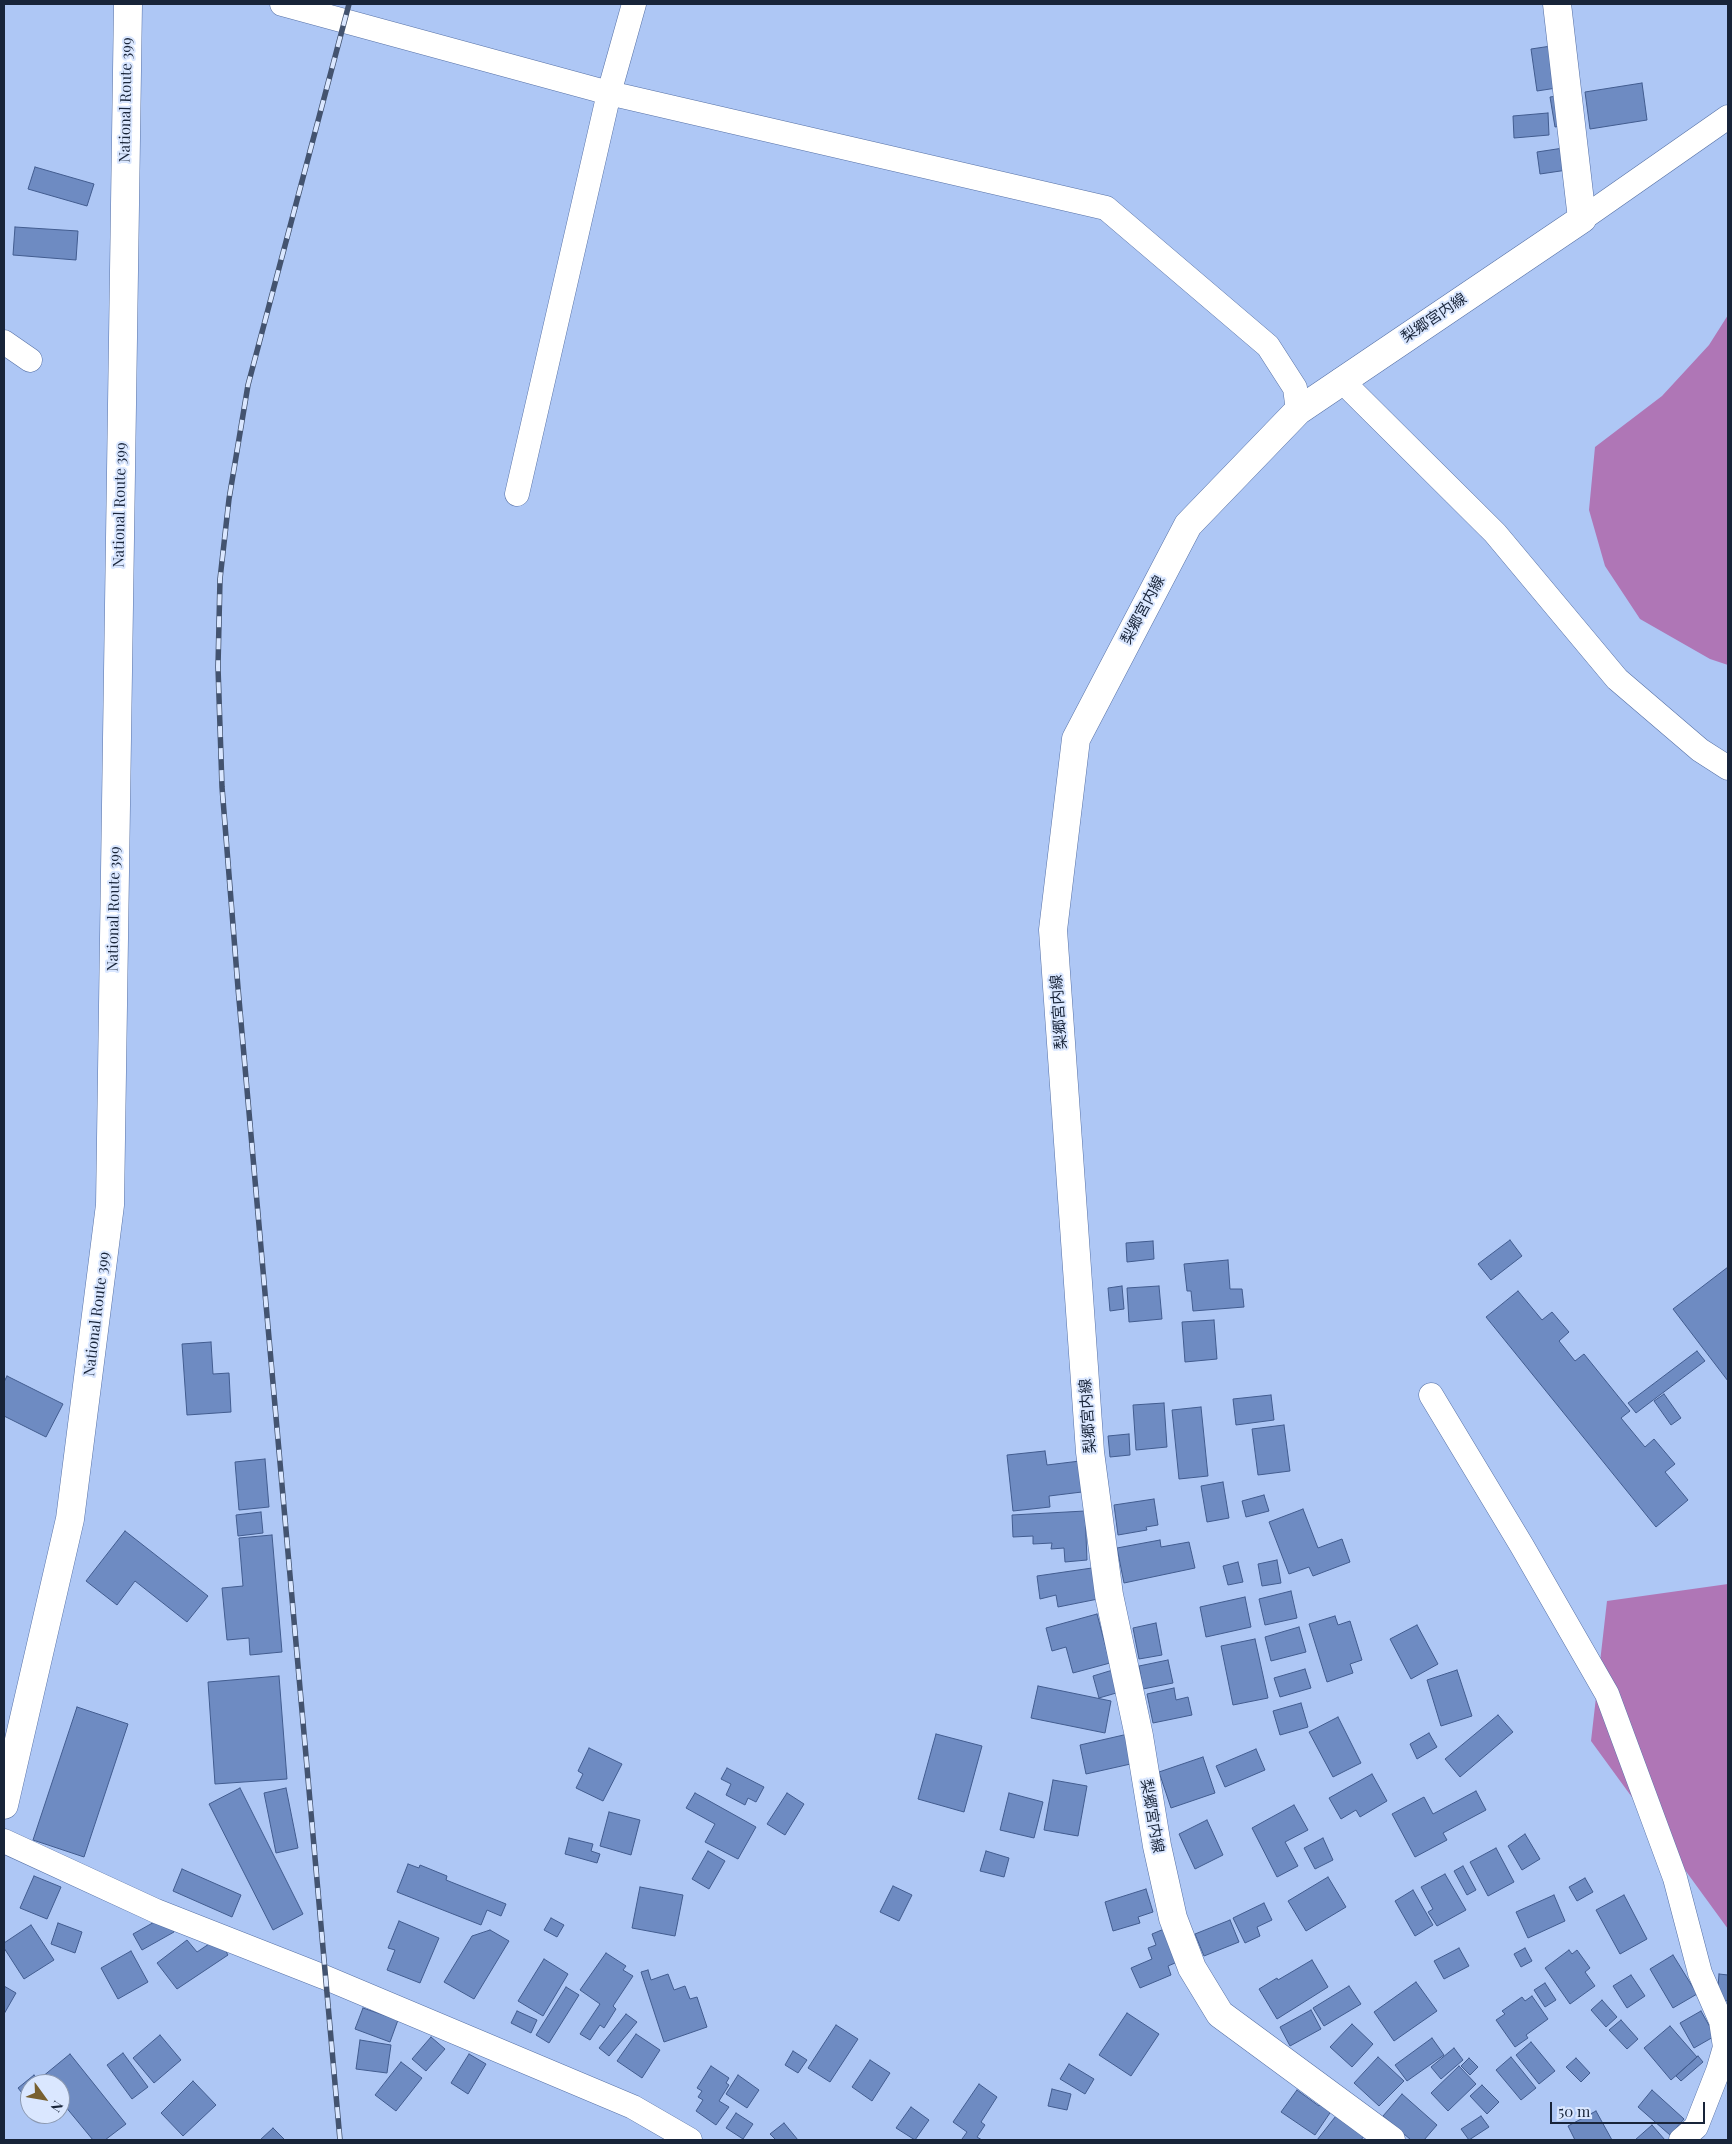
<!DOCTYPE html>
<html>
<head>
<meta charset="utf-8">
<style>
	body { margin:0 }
	#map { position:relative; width:1732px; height:2144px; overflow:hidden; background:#aec7f5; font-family:"Playfair Display",serif }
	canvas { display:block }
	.frame { position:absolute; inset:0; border:5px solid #182439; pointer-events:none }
	.north { position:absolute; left:20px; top:2074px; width:50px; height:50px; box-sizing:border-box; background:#dae7ff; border:1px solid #8c99b0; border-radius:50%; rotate:122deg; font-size:14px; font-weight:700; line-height:20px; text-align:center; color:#182439 }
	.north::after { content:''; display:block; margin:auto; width:18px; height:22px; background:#786030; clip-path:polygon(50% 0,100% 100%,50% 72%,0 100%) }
	.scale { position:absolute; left:1550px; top:2102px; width:155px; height:22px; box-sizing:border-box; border:2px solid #182439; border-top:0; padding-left:6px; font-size:15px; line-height:18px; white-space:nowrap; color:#182439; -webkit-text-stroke:4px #dae7ff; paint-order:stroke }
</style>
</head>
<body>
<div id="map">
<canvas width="1732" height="2144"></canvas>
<div class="frame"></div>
<div class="north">N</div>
<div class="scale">50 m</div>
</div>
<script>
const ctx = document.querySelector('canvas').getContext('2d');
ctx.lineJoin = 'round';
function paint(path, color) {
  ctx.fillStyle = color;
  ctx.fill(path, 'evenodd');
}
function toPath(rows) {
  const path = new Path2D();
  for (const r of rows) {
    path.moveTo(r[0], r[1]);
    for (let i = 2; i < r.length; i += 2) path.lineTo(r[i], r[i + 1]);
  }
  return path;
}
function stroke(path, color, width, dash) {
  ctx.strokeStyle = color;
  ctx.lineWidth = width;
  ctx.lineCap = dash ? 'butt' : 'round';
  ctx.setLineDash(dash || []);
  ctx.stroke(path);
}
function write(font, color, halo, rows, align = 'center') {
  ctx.font = font + ' "Playfair Display","Noto Sans JP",serif';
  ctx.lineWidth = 4;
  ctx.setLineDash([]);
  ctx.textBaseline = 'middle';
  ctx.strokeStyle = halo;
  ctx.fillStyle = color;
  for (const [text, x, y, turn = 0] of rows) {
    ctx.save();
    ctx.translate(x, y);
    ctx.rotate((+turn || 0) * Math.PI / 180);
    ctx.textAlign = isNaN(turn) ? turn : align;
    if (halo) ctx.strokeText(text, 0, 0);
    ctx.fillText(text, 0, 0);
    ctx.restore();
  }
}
const forest = toPath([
	[1728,315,1728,665,1710,659,1640,619,1605,566,1589,510,1595,447,1662,396,1709,345],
	[1728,1584,1728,1929,1591,1741,1607,1601]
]);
const building = toPath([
	[1558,45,1563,87,1537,91,1531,49,1558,45],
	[1642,83,1647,120,1590,129,1585,92,1642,83],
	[1565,95,1570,124,1555,127,1550,97,1565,95],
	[1548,113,1549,135,1514,138,1513,116,1548,113],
	[1570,147,1574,169,1540,174,1537,152,1570,147],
	[35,167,94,184,87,206,28,189,35,167],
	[15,227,78,231,76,260,13,255,15,227],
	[1510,1240,1522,1256,1491,1280,1478,1264,1510,1240],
	[1153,1241,1154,1259,1127,1262,1126,1243,1153,1241],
	[1228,1260,1230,1289,1242,1289,1244,1307,1193,1311,1191,1291,1187,1291,1184,1264,1228,1260],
	[1728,1267,1728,1381,1673,1309,1728,1267],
	[1122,1286,1124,1309,1110,1311,1108,1288,1122,1286],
	[1159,1286,1162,1319,1129,1322,1127,1288,1159,1286],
	[1518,1291,1542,1320,1552,1312,1569,1332,1559,1341,1575,1361,1584,1354,1630,1411,1621,1418,1645,1447,1654,1439,1675,1464,1665,1472,1688,1500,1656,1527,1486,1317,1518,1291],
	[1214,1320,1217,1359,1185,1362,1182,1322,1214,1320],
	[211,1342,213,1374,229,1373,231,1412,187,1415,182,1344,211,1342],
	[1697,1351,1705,1361,1636,1413,1628,1403,1697,1351],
	[7,1376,63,1404,46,1437,4,1416,4,1382,7,1376],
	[1664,1394,1681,1418,1671,1425,1654,1401,1664,1394],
	[1271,1395,1274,1420,1236,1425,1233,1399,1271,1395],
	[1164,1403,1167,1447,1136,1450,1133,1405,1164,1403],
	[1201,1407,1208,1476,1179,1479,1172,1410,1201,1407],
	[1284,1425,1290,1471,1258,1475,1252,1429,1284,1425],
	[1129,1434,1130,1455,1110,1457,1108,1436,1129,1434],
	[1045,1451,1047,1465,1080,1461,1082,1492,1049,1496,1050,1507,1013,1511,1007,1455,1045,1451],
	[265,1459,269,1507,239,1510,235,1462,265,1459],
	[1223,1482,1229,1518,1207,1522,1201,1486,1223,1482],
	[1264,1495,1269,1511,1246,1517,1242,1501,1264,1495],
	[1154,1499,1158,1525,1146,1527,1147,1530,1118,1535,1114,1505,1154,1499],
	[1303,1509,1318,1548,1342,1539,1350,1562,1313,1576,1309,1567,1289,1574,1269,1522,1303,1509],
	[1085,1511,1087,1560,1065,1562,1064,1548,1051,1549,1052,1543,1033,1544,1033,1536,1013,1537,1012,1515,1085,1511],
	[261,1512,263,1533,238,1536,236,1515,261,1512],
	[125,1531,208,1596,187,1622,135,1581,117,1605,86,1581,125,1531],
	[272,1535,282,1652,250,1655,249,1638,227,1640,222,1588,243,1586,239,1538,272,1535],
	[1160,1540,1161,1547,1189,1542,1195,1568,1124,1583,1117,1548,1160,1540],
	[1277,1560,1281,1583,1262,1586,1258,1564,1277,1560],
	[1238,1562,1243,1582,1228,1585,1223,1566,1238,1562],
	[1092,1568,1098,1599,1058,1607,1056,1595,1040,1599,1037,1576,1092,1568],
	[1291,1591,1297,1618,1265,1625,1259,1599,1291,1591],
	[1245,1597,1251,1627,1206,1637,1200,1607,1245,1597],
	[1097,1614,1110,1663,1073,1673,1066,1647,1052,1651,1046,1628,1097,1614],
	[1335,1616,1338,1625,1350,1621,1362,1660,1350,1664,1353,1673,1327,1682,1309,1624,1335,1616],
	[1156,1623,1162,1655,1139,1659,1133,1628,1156,1623],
	[1417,1625,1438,1664,1411,1679,1390,1639,1417,1625],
	[1299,1627,1306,1652,1271,1661,1265,1637,1299,1627],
	[1255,1639,1268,1698,1233,1705,1221,1646,1255,1639],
	[1168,1660,1173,1683,1143,1689,1139,1666,1168,1660],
	[1116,1669,1123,1691,1099,1698,1093,1676,1116,1669],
	[1305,1669,1311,1688,1280,1697,1274,1678,1305,1669],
	[1457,1670,1472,1716,1441,1726,1427,1680,1457,1670],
	[279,1676,287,1779,215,1784,208,1682,279,1676],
	[1038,1686,1111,1701,1105,1733,1031,1718,1038,1686],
	[1174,1688,1176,1700,1188,1697,1192,1715,1153,1723,1147,1694,1174,1688],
	[1301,1703,1308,1727,1280,1735,1273,1711,1301,1703],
	[77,1707,128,1724,84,1857,33,1840,77,1707],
	[1498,1715,1513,1732,1460,1777,1445,1759,1498,1715],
	[1338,1717,1361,1763,1333,1777,1309,1732,1338,1717],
	[1429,1733,1437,1747,1417,1759,1410,1744,1429,1733],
	[936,1734,982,1746,964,1812,918,1799,936,1734],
	[1128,1734,1135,1763,1086,1774,1080,1745,1128,1734],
	[589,1748,622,1764,603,1801,576,1788,583,1774,578,1771,589,1748],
	[1256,1749,1265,1770,1225,1787,1216,1766,1256,1749],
	[1203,1757,1215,1793,1171,1808,1159,1772,1203,1757],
	[727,1768,764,1787,756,1802,748,1798,745,1805,726,1795,731,1784,721,1779,727,1768],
	[1372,1774,1387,1801,1360,1817,1356,1810,1341,1819,1329,1798,1372,1774],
	[1053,1780,1087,1786,1078,1836,1044,1830,1053,1780],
	[240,1788,303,1914,273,1930,209,1804,240,1788],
	[286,1788,298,1848,276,1853,264,1793,286,1788],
	[1476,1791,1486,1810,1443,1833,1447,1840,1415,1857,1392,1814,1424,1797,1433,1814,1476,1791],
	[695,1793,756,1827,738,1859,705,1842,715,1824,686,1808,695,1793],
	[787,1793,804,1804,785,1835,767,1824,787,1793],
	[1009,1793,1043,1802,1034,1838,1000,1830,1009,1793],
	[1294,1805,1308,1830,1285,1842,1298,1866,1277,1877,1252,1828,1294,1805],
	[609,1812,640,1820,631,1855,600,1846,609,1812],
	[1207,1820,1223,1855,1195,1869,1179,1834,1207,1820],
	[1525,1834,1540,1859,1522,1870,1508,1846,1525,1834],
	[569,1838,593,1844,591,1851,600,1854,597,1863,565,1854,569,1838],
	[1323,1838,1333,1860,1315,1869,1304,1848,1323,1838],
	[1496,1848,1514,1882,1488,1896,1470,1862,1496,1848],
	[708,1851,725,1861,709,1889,692,1879,708,1851],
	[986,1851,1009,1858,1004,1877,980,1871,986,1851],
	[408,1864,419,1868,420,1865,447,1876,446,1880,506,1904,501,1916,487,1910,481,1925,397,1892,408,1864],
	[1463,1866,1476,1890,1467,1895,1454,1871,1463,1866],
	[182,1869,241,1895,232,1917,173,1891,182,1869],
	[1445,1874,1466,1910,1437,1926,1428,1912,1433,1909,1421,1887,1445,1874],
	[34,1876,61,1887,47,1919,20,1908,34,1876],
	[1328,1877,1346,1907,1306,1931,1288,1901,1328,1877],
	[1585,1878,1593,1892,1577,1901,1569,1887,1585,1878],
	[893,1886,912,1895,899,1921,880,1912,893,1886],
	[640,1887,683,1895,675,1936,632,1928,640,1887],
	[1146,1889,1153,1912,1138,1917,1140,1923,1113,1931,1105,1902,1146,1889],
	[1413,1890,1433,1925,1415,1936,1395,1901,1413,1890],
	[1554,1895,1565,1921,1528,1938,1516,1912,1554,1895],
	[1624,1895,1647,1939,1620,1954,1596,1910,1624,1895],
	[1264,1903,1272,1920,1257,1927,1260,1936,1245,1943,1233,1918,1264,1903],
	[165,1916,174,1932,142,1950,133,1934,165,1916],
	[551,1918,564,1925,557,1937,544,1930,551,1918],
	[1230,1920,1239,1942,1204,1956,1195,1934,1230,1920],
	[399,1921,439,1938,420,1983,387,1970,395,1950,388,1948,399,1921],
	[58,1923,82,1932,75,1953,51,1944,58,1923],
	[31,1925,54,1960,24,1979,4,1948,4,1943,31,1925],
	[1169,1927,1182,1960,1168,1966,1171,1975,1140,1988,1131,1968,1152,1959,1148,1948,1156,1945,1152,1934,1169,1927],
	[490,1930,509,1941,474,1999,444,1982,472,1936,490,1930],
	[218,1938,228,1955,177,1989,157,1963,187,1940,197,1952,218,1938],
	[1459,1948,1469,1966,1444,1979,1434,1961,1459,1948],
	[1525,1948,1532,1961,1521,1967,1514,1954,1525,1948],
	[1569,1950,1572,1954,1577,1950,1590,1968,1585,1972,1595,1986,1570,2004,1545,1968,1569,1950],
	[131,1951,148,1982,118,1999,101,1968,131,1951],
	[606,1953,626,1966,623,1970,633,1976,613,2006,616,2009,604,2028,600,2025,590,2040,580,2034,600,2004,580,1990,606,1953],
	[1673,1955,1697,1994,1673,2008,1650,1969,1673,1955],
	[544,1959,568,1974,543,2016,518,2001,544,1959],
	[1312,1960,1328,1987,1277,2019,1259,1989,1277,1978,1278,1980,1312,1960],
	[648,1970,651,1980,668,1974,674,1990,685,1986,690,1999,697,1997,707,2027,664,2042,641,1972,648,1970],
	[1719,1974,1728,1975,1728,2001,1717,2000,1719,1974],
	[1631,1975,1645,1996,1627,2008,1613,1986,1631,1975],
	[1416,1982,1437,2011,1394,2041,1374,2012,1416,1982],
	[1545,1983,1556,2000,1545,2007,1534,1990,1545,1983],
	[4,1986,16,1993,4,2014,4,1986],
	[1349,1986,1361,2004,1324,2026,1313,2008,1349,1986],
	[566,1987,579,1995,549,2043,536,2035,566,1987],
	[1532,1996,1548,2019,1526,2035,1528,2038,1515,2047,1496,2020,1505,2014,1502,2011,1522,1997,1525,2001,1532,1996],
	[1602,2000,1617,2017,1606,2027,1591,2010,1602,2000],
	[363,2008,398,2020,390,2042,355,2029,363,2008],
	[1311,2010,1321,2029,1290,2046,1280,2027,1311,2010],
	[517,2011,537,2020,531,2033,511,2023,517,2011],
	[1701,2011,1715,2036,1694,2048,1680,2023,1701,2011],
	[1127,2013,1159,2034,1131,2076,1099,2055,1127,2013],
	[626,2014,637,2022,609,2056,599,2048,626,2014],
	[1621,2020,1638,2039,1627,2049,1609,2030,1621,2020],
	[1352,2024,1373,2044,1352,2067,1330,2047,1352,2024],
	[836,2025,858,2039,830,2082,808,2068,836,2025],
	[1670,2026,1697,2057,1671,2080,1644,2048,1670,2026],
	[636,2034,660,2050,642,2078,617,2061,636,2034],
	[160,2035,181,2060,154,2083,133,2058,160,2035],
	[431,2037,445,2049,426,2071,412,2059,431,2037],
	[1432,2038,1444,2055,1407,2081,1395,2065,1432,2038],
	[360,2040,391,2045,387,2073,356,2069,360,2040],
	[1531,2042,1555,2071,1539,2084,1516,2055,1531,2042],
	[1454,2048,1463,2060,1441,2079,1431,2067,1454,2048],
	[793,2051,807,2060,798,2073,785,2065,793,2051],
	[123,2053,148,2087,132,2099,107,2065,123,2053],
	[70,2054,126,2124,105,2140,93,2140,60,2100,60,2084,47,2084,42,2077,70,2054],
	[469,2054,486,2064,468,2094,451,2083,469,2054],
	[1698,2056,1703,2062,1681,2081,1676,2076,1698,2056],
	[1378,2057,1404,2081,1379,2106,1354,2083,1378,2057],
	[1511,2057,1536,2088,1521,2100,1496,2070,1511,2057],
	[1469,2058,1478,2067,1470,2075,1461,2066,1469,2058],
	[1576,2058,1590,2073,1581,2082,1566,2067,1576,2058],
	[870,2060,890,2073,872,2101,852,2087,870,2060],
	[401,2062,422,2078,396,2111,375,2095,401,2062],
	[1069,2064,1094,2079,1085,2094,1060,2079,1069,2064],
	[711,2066,729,2078,726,2083,729,2085,719,2101,729,2107,716,2125,696,2111,703,2100,698,2097,702,2091,697,2088,711,2066],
	[1459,2066,1476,2084,1448,2111,1431,2093,1459,2066],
	[34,2075,41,2084,30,2084,30,2103,18,2088,34,2075],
	[738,2075,759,2090,747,2108,726,2094,738,2075],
	[193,2081,216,2105,183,2136,161,2113,193,2081],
	[979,2084,997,2097,981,2122,985,2125,977,2137,982,2140,964,2140,962,2139,967,2132,953,2122,979,2084],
	[1482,2085,1499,2102,1487,2114,1470,2096,1482,2085],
	[1052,2089,1071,2094,1067,2110,1048,2106,1052,2089],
	[1297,2090,1319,2106,1325,2097,1336,2104,1315,2135,1281,2112,1297,2090],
	[1652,2090,1684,2119,1670,2135,1638,2107,1652,2090],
	[1402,2094,1437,2125,1424,2140,1411,2140,1383,2116,1402,2094],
	[911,2107,929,2120,915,2140,896,2128,911,2107],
	[1343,2107,1370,2128,1361,2140,1317,2140,1343,2107],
	[1596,2111,1612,2140,1575,2140,1568,2126,1596,2111],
	[736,2113,753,2124,743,2139,726,2128,736,2113],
	[1481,2116,1489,2127,1469,2140,1461,2129,1481,2116],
	[784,2123,798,2140,776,2140,770,2134,784,2123],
	[1652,2125,1665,2140,1635,2140,1652,2125],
	[273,2128,285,2140,260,2140,273,2128]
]);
const street = toPath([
	[282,4,609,93,1106,208,1268,346,1295,388,1298,411],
	[1582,219,1728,117],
	[4,342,30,360],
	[1341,380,1495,533,1617,679,1700,750,1728,768],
	[517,494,609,93,634,4],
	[1431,1395,1522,1546,1607,1694,1675,1878,1700,1973,1721,2021,1725,2047,1718,2071,1696,2127,1681,2140],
	[4,1841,156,1911,324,1977,633,2107,690,2140]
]);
const secondary = toPath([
	[1391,2140,1220,2014,1192,1968,1173,1918,1157,1846,1139,1736,1109,1595,1090,1452,1053,930,1076,739,1188,525,1298,411,1582,219,1557,4]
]);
const highway = toPath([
	[4,1805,70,1519,110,1205,128,4]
]);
const rail = toPath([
	[340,2140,238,988,222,787,218,667,220,579,229,499,248,385,349,4]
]);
const streetNames = [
	["National Route 399",126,100,-89],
	["梨郷宮内線",1434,318,-34],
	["National Route 399",120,505,-89],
	["梨郷宮内線",1143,610,-62],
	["National Route 399",114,909,-89],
	["梨郷宮内線",1059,1012,-94],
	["National Route 399",97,1314,-83],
	["梨郷宮内線",1088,1416,-94],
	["梨郷宮内線",1152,1816,80]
];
paint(forest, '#af76b6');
paint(building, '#6e8bc2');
stroke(building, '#425c8f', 1);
stroke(street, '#5671a6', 25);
stroke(secondary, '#5671a6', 29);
stroke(highway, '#5671a6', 29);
stroke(street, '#fff', 24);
stroke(secondary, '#fff', 28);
stroke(highway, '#fff', 28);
stroke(rail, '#43536f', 5.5);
stroke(rail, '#dae7ff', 4, [11]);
write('15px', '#182439', '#dae7ff', streetNames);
</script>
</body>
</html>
